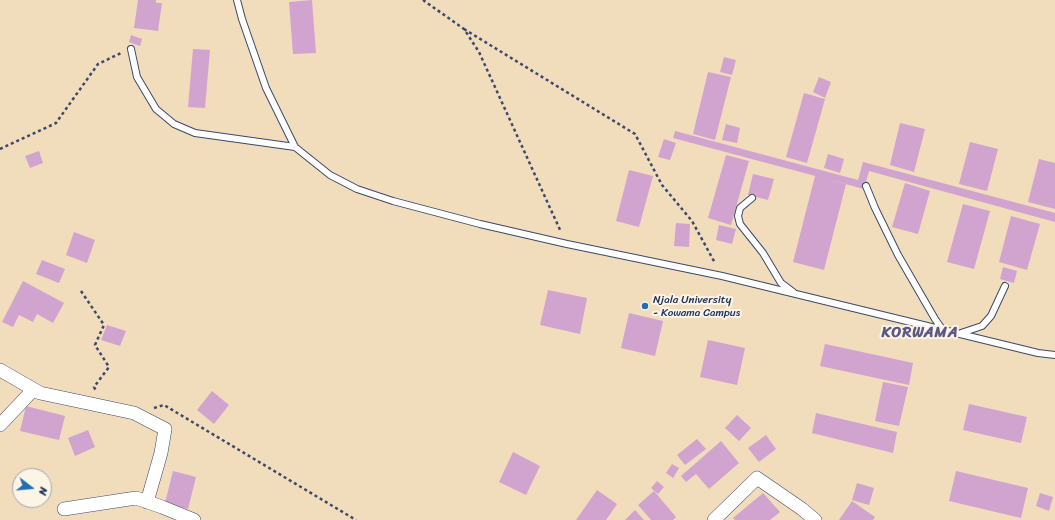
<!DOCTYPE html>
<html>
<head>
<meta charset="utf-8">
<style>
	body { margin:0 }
	#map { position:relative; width:1055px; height:520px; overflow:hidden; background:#f1dcbc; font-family:Sriracha,sans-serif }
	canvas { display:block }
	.north { position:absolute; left:12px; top:468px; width:40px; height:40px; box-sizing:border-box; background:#fcf5e5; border:1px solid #a2a6af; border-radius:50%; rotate:106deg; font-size:11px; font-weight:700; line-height:16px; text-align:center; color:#1b2f5e }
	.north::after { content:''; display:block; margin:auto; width:14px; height:18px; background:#1f6fb2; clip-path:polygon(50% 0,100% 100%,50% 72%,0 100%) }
</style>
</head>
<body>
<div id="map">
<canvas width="1055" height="520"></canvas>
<div class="north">N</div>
</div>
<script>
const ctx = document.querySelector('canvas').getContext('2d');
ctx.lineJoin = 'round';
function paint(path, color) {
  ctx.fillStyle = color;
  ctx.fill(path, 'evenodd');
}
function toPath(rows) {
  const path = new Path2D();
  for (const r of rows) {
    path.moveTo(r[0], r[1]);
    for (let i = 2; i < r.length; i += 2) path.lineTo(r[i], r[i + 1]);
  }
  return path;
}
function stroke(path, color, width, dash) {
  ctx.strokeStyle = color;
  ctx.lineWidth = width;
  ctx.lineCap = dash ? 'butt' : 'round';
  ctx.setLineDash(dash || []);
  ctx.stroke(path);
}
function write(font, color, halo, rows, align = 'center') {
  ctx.font = font + ' Sriracha,sans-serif';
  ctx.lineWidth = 4;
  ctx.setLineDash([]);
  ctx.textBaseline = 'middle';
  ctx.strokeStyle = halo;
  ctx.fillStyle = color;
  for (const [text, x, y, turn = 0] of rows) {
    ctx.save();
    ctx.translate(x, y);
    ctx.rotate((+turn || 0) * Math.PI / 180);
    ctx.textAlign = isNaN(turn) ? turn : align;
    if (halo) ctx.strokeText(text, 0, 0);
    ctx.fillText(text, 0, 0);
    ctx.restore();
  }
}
const building = toPath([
	[138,0,156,0,156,3,162,3,158,31,134,28],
	[312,0,316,53,293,54,289,2],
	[131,35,142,39,140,46,129,42],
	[193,49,210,50,205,108,188,107],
	[724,57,736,60,732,75,720,72],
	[708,72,731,77,715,140,693,134],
	[819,77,831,82,825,98,813,92],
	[804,93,825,99,807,163,786,157],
	[900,123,925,129,914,172,890,165],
	[726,124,740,128,737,143,722,140],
	[675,131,858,180,863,162,1055,213,1055,222,869,171,864,189,673,138],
	[664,139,676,143,670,160,658,157],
	[970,142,998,149,987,191,959,184],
	[39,151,43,163,30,168,25,156],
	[828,154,844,159,840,173,824,168],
	[726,155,749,161,731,225,708,218],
	[1039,159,1055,163,1055,209,1028,202],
	[629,170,653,176,639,227,616,221],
	[753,174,774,179,768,200,748,195],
	[815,176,846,184,824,270,793,262],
	[905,183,930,191,918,234,892,227],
	[963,204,990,211,974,269,947,262],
	[1011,216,1040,224,1027,270,999,262],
	[676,223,690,224,689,247,674,246],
	[719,225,736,229,732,244,716,240],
	[74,232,95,240,87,263,66,255],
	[42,260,65,269,59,283,36,274],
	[1003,267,1017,271,1014,283,1000,279],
	[23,281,64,303,53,323,37,314,33,322,19,315,13,327,2,322],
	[548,290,587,298,580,334,540,325],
	[629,313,663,321,655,356,621,348],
	[107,325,126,331,120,346,101,340],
	[708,340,745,348,737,385,700,377],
	[825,344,913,363,909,385,820,366],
	[883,382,908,387,899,426,875,421],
	[212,391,229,405,214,424,197,410],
	[969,404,1027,417,1021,443,963,430],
	[26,406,65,416,59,440,20,431],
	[816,413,897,432,893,453,812,433],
	[737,415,751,428,739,441,725,428],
	[88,430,95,447,75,456,68,438],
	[766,435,776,449,759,462,748,448],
	[697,439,706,449,685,465,677,455],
	[721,441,739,463,709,489,696,474,686,482,681,476],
	[513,452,540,466,526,495,499,482],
	[672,464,679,468,673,478,666,473],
	[173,471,196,477,188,509,165,503],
	[956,471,1028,488,1021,518,949,501],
	[657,481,664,487,658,494,651,488],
	[857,483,874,488,869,505,852,500],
	[597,490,617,504,606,520,576,520],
	[654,491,676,517,673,520,651,520,638,505],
	[763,493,780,512,770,520,735,520,733,518],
	[1040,493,1053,497,1049,511,1036,506],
	[852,501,875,517,873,520,839,520],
	[635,510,644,520,625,520]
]);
const path = toPath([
	[423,0,464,29,479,52,561,232],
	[464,29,635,134,662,185,692,221,715,263],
	[0,149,56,123,98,64,121,53],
	[81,291,104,325,95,345,109,367,94,387,96,391],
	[154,408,164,405,356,520]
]);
const lane = toPath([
	[237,0,242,19,266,88,295,147,330,175,357,189,393,201,480,224,567,244,722,276,1038,353,1055,355],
	[131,49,137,77,156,109,174,124,195,133,295,147],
	[866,186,875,208,898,255,935,319,942,329],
	[752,198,740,208,738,216,740,224,763,253,781,283,793,292],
	[961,333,982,326,991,316,1005,286]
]);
const street = toPath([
	[0,370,40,393,134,413,165,429,161,453,147,502],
	[0,425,33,390],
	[64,509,136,498,162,507,194,520],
	[714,520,757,478,802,509,815,520]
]);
const markers = [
	[645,306,4,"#1f6fb2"]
];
const poiNames = [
	["Njala University",653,300],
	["- Kowama Campus",653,313]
];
const districtNames = [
	["KORWAMA",920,333]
];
paint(building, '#d1a4cf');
stroke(lane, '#3b496c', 8);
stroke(street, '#3b496c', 14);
stroke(path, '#3b496c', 2.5, [3, 3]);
stroke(lane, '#fff', 6);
stroke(street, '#fff', 13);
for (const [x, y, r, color] of markers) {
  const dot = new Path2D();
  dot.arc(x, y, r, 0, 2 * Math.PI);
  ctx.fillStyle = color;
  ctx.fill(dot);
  stroke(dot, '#fcf5e5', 1.5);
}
write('11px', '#1b2f5e', '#fcf5e5', poiNames, 'left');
ctx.letterSpacing = '1px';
write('bold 15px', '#5b5886', '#fcf5e5', districtNames);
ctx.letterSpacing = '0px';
</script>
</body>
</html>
